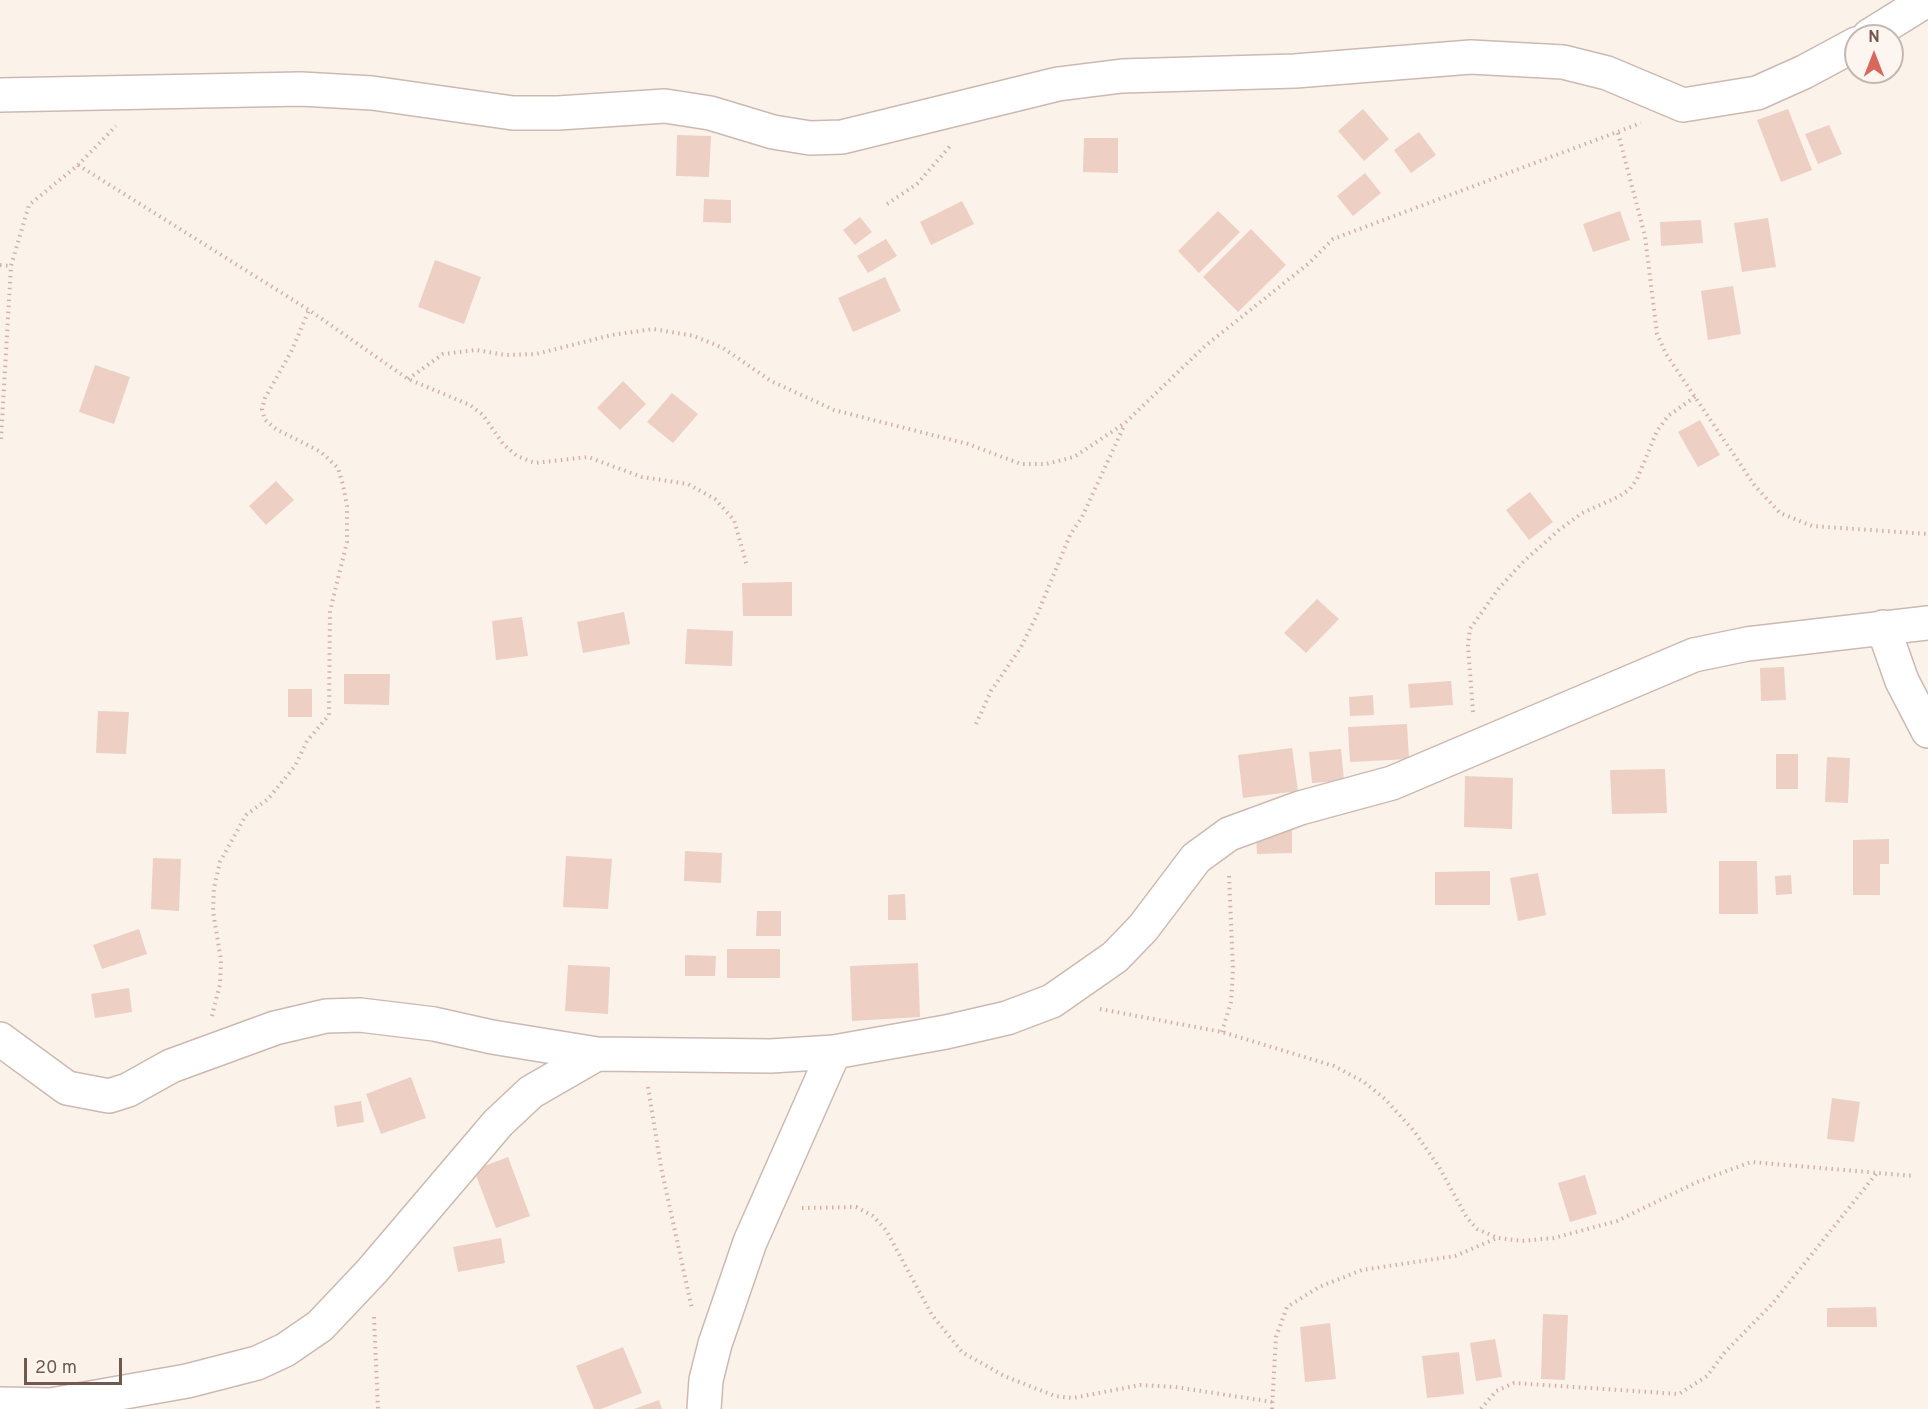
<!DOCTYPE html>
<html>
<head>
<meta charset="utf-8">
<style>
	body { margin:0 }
	#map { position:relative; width:1928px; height:1409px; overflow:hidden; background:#fbf2ea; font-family:Overpass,sans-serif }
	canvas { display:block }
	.north { position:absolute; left:1844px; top:24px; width:60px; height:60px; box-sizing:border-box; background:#fdf6f0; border:2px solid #c6b7b0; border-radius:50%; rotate:0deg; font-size:16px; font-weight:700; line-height:24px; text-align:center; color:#73584f }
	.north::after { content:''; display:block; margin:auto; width:21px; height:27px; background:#d8685c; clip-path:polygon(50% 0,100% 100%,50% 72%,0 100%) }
	.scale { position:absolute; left:24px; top:1358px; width:98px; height:27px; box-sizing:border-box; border:3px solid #73584f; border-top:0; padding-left:8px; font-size:18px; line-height:21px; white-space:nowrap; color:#73584f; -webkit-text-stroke:4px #fdf6f0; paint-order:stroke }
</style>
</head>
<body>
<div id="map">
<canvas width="1928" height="1409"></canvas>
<div class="north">N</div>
<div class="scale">20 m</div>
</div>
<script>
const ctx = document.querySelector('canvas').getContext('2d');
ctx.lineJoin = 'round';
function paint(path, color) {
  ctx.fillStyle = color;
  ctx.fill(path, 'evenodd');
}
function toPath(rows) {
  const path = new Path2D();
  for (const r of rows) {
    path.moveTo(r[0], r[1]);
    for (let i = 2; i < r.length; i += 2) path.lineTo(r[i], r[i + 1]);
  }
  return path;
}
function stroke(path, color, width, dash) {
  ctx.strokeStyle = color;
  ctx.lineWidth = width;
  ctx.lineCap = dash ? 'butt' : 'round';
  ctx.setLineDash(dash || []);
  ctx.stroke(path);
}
const building = toPath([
	[1363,109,1389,139,1364,161,1338,131],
	[1788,109,1812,170,1781,182,1757,120],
	[1829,125,1842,154,1818,164,1805,134],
	[1419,132,1436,155,1411,173,1394,150],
	[677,135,711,136,709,177,676,176],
	[1084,138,1118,138,1118,173,1083,172],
	[1365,173,1381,193,1353,216,1337,196],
	[704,199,731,200,731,223,703,222],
	[962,201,974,224,931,245,920,222],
	[1218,211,1240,232,1199,273,1178,251],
	[1620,211,1630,240,1593,252,1583,224],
	[860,217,872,232,855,245,843,230],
	[1768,218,1776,267,1742,272,1734,223],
	[1701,220,1703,243,1661,246,1660,222],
	[1251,229,1286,265,1238,312,1203,277],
	[886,239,897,256,868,273,857,256],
	[435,260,481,277,464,324,418,307],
	[885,277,901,311,853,332,838,298],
	[1733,286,1741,334,1708,340,1701,291],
	[95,365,130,377,114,424,79,412],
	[623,381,646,404,620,430,597,408],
	[672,393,698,414,673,443,647,422],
	[1700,420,1720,455,1698,467,1678,432],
	[276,481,294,500,266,525,249,506],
	[1530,492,1553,522,1529,540,1506,510],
	[792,582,792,616,743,616,742,583],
	[1317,599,1339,619,1306,653,1284,633],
	[624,612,630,644,583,653,577,622],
	[522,617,528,656,496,660,492,621],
	[687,629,733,631,732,666,685,664],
	[1784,667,1786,700,1761,701,1760,668],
	[344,674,390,674,389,705,344,704],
	[1451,681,1453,705,1410,708,1408,684],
	[288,689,312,689,312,717,288,717],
	[1373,695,1374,715,1350,716,1349,697],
	[98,711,129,712,126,754,96,753],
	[1407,724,1409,759,1350,762,1348,727],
	[1292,748,1298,791,1243,798,1238,755],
	[1341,749,1344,781,1312,783,1309,752],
	[1776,754,1798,754,1798,789,1776,789],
	[1827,757,1850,758,1848,803,1825,802],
	[1665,769,1667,813,1612,814,1610,770],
	[1465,776,1513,778,1512,829,1464,827],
	[1292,828,1292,853,1257,854,1256,829],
	[1889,839,1889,864,1880,864,1880,895,1853,895,1853,840],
	[685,851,722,853,721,883,684,881],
	[566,856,612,859,608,909,563,907],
	[153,858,181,859,179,911,151,909],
	[1719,861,1757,861,1758,914,1719,914],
	[1490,871,1490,905,1435,905,1435,872],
	[1538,873,1546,915,1518,921,1510,878],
	[1791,875,1792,894,1776,895,1775,876],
	[905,894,906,920,888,920,888,895],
	[757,911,781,911,781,936,756,936],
	[139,929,147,954,102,969,93,945],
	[727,949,780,949,780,978,727,978],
	[685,955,716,956,715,976,685,976],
	[918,963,920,1017,852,1021,850,966],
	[568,965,610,967,608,1014,565,1011],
	[129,988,132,1012,95,1018,91,994],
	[411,1077,426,1118,381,1134,366,1094],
	[1832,1098,1860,1102,1854,1142,1827,1139],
	[361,1101,364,1122,337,1127,334,1106],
	[508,1157,530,1216,496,1228,474,1170],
	[1585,1175,1597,1214,1570,1222,1558,1183],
	[501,1238,505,1263,458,1272,453,1247],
	[1876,1307,1877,1327,1827,1327,1827,1308],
	[1543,1314,1568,1315,1565,1380,1541,1379],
	[1330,1323,1336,1379,1305,1382,1300,1327],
	[1495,1339,1502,1377,1476,1381,1470,1343],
	[623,1347,642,1393,601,1409,594,1409,576,1366],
	[1459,1352,1464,1394,1427,1398,1422,1356],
	[659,1400,662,1409,634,1409]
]);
const path = toPath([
	[1618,133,1645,236,1657,334,1666,354,1755,486,1780,513,1812,526,1928,534],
	[78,165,309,310,408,379,470,405,483,415,503,444,517,456,535,463,588,457,642,477,688,484,715,499,734,520,747,566],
	[887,204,917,184,951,145],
	[0,265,11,266],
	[408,379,443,354,476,350,506,355,536,354,612,335,653,329,694,336,723,348,771,381,834,410,968,444,1021,464,1046,464,1074,457,1125,423,1205,346,1308,264,1333,239,1641,123],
	[1,439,11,266,29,205,78,165,116,126],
	[1473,712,1468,646,1470,629,1499,588,1524,561,1559,530,1582,513,1618,497,1630,489,1637,479,1657,431,1668,416,1696,396],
	[976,724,991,691,1021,647,1037,615,1070,535,1082,517,1125,424],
	[1100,1009,1222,1032,1334,1066,1364,1082,1385,1099,1414,1131,1439,1167,1467,1218,1477,1229,1498,1238,1522,1241,1554,1238,1617,1221,1697,1182,1751,1162,1914,1176],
	[212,1016,220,984,221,960,213,911,214,888,220,862,246,815,268,799,295,766,307,741,329,715,330,611,347,542,347,506,343,485,338,468,321,452,276,429,265,420,262,409,265,398,291,352,309,310],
	[1222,1032,1231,1002,1233,969,1229,875],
	[648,1087,661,1167,692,1309],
	[802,1208,856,1207,873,1216,886,1230,932,1315,962,1352,1004,1376,1055,1396,1073,1398,1140,1385,1175,1387,1273,1402],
	[374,1317,378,1409],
	[1272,1409,1276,1337,1287,1307,1319,1287,1362,1270,1455,1256,1497,1238],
	[1481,1409,1496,1391,1514,1383,1679,1394,1707,1376,1725,1352,1772,1304,1876,1174]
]);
const minor = toPath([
	[1869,36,1927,0],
	[0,95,301,89,372,93,513,113,558,113,665,106,710,113,773,132,810,138,842,137,1058,84,1122,76,1295,71,1471,57,1563,62,1607,73,1683,105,1757,93,1804,72,1856,44],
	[1883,627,1902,681,1928,731],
	[0,1039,67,1088,109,1096,128,1090,171,1066,275,1028,326,1016,360,1015,434,1024,492,1037,597,1054,771,1056,834,1052,946,1032,1007,1018,1052,1001,1115,957,1143,928,1196,858,1229,834,1300,808,1392,783,1694,655,1747,644,1928,623],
	[0,1404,51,1405,187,1381,257,1363,285,1350,320,1326,372,1271,498,1123,531,1092,597,1054],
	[704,1409,706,1380,715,1344,750,1242,834,1052]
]);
paint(building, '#edcfc4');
stroke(minor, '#ccb9b1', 36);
stroke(path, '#d2b2a7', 4, [1.5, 4.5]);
stroke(minor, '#fff', 33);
</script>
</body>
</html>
